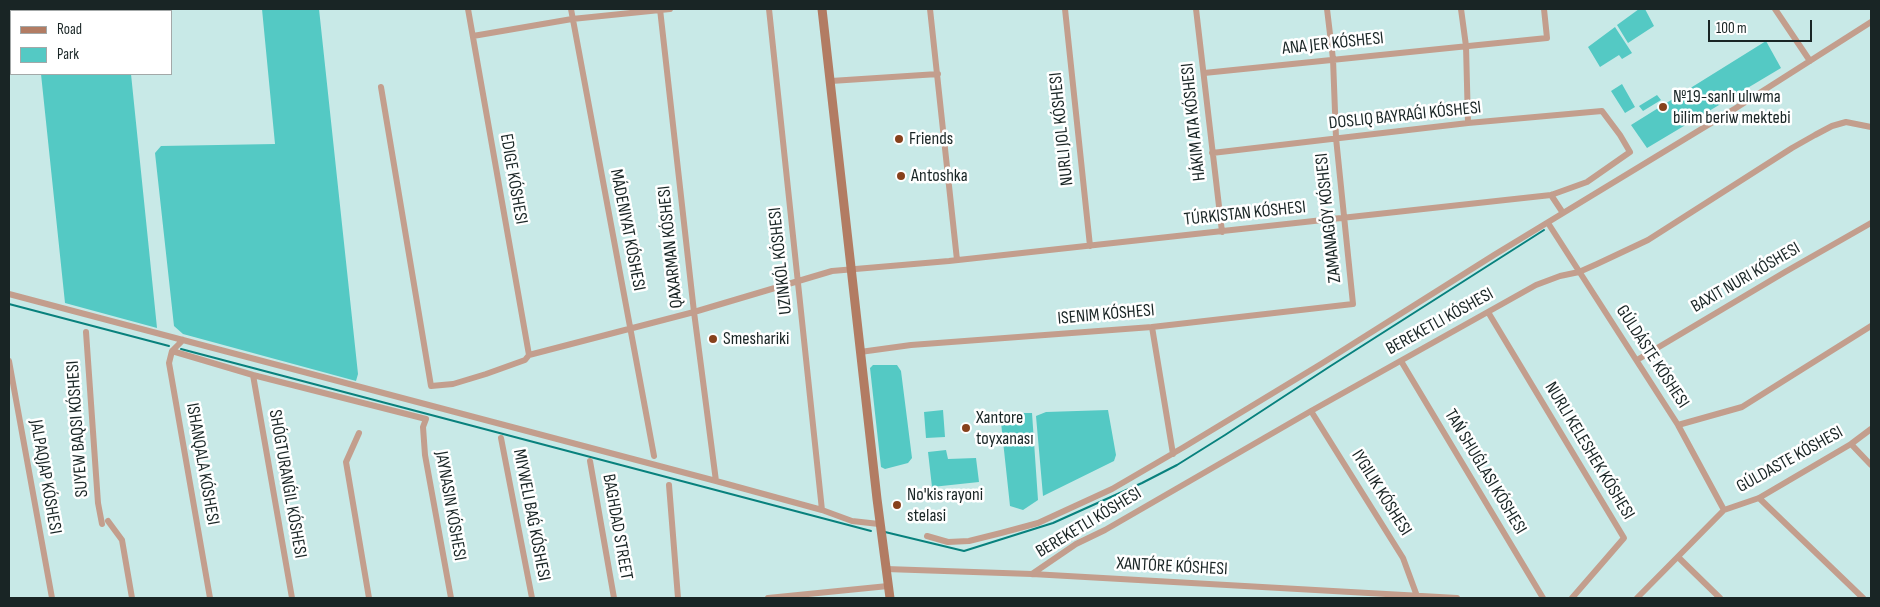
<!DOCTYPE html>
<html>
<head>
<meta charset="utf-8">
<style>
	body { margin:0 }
	#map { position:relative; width:1880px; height:607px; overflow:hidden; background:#c8e9e7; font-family:"Sofia Sans Condensed",sans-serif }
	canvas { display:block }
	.frame { position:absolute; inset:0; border:10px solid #192525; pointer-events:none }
	.legend { position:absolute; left:10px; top:10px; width:162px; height:65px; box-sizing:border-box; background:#fff; border:1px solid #a3a8a8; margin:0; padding:6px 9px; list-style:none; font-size:15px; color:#192525 }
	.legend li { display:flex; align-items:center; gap:10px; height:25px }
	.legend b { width:25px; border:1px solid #a3a8a8 }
	.scale { position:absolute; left:1708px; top:20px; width:104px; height:22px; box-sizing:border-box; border:2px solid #192525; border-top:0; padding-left:6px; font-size:15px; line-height:18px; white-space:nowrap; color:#192525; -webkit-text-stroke:4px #fff; paint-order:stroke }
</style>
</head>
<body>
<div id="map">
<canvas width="1880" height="607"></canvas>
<div class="frame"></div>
<ul class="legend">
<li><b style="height:6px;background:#b27c63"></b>Road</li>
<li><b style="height:14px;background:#54c9c4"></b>Park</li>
</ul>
<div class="scale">100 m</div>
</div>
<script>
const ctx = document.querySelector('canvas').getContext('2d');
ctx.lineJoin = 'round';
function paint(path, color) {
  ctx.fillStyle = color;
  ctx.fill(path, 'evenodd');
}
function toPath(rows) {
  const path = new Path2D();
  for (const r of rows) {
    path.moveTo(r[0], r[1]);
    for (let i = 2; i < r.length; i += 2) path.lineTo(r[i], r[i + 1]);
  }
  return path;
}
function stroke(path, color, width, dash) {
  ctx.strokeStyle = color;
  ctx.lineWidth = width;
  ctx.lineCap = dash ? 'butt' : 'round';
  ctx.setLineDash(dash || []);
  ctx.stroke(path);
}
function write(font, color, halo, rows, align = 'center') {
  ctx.font = font + ' "Sofia Sans Condensed",sans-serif';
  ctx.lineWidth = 5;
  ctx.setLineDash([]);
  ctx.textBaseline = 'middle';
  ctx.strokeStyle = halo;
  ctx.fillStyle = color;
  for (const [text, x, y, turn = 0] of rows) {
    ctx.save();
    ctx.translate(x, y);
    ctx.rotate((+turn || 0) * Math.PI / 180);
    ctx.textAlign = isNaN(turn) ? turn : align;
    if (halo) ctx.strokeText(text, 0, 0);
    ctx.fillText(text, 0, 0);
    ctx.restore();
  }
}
const green = toPath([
	[35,9,123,9,124,11,35,11],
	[262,9,319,9,358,374,356,381,183,334,174,326,155,153,161,146,275,144],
	[1639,9,1645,9,1654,26,1628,43,1617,25],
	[1615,27,1632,53,1622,59,1619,55,1600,67,1588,47],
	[1766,41,1781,68,1647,148,1631,125],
	[41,74,131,74,157,328,65,303],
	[1622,84,1635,107,1625,113,1611,91],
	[1657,95,1661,100,1643,111,1639,106],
	[873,365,897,365,901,371,912,458,908,463,885,469,881,467,870,368],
	[943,410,945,437,926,438,924,412],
	[1108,410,1116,455,1114,461,1043,496,1036,416,1046,412],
	[1000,413,1032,413,1038,500,1023,510,1010,506],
	[946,450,948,459,976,458,979,482,932,487,928,452]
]);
const stream = toPath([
	[9,304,169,346],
	[181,349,871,531],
	[885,532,964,551,1053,523,1142,483,1177,465,1225,435,1329,367,1544,230]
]);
const minor = toPath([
	[468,9,529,355],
	[571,9,654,456],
	[660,9,694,312,716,481],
	[769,9,822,510],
	[930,9,957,260],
	[1065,9,1090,246],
	[1196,9,1222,232],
	[1461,9,1466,46,1468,123],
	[1775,9,1810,61],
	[473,36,572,19,670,9],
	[1204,73,1547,38,1544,9],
	[831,81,938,74],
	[381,87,431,386,453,384,486,374,525,360,529,355,694,312,832,271,949,261,1551,195,1587,182,1630,152,1620,135,1602,111,1468,123,1212,153],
	[1551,195,1563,213],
	[1548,223,1678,425,1724,510],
	[9,294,716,481,822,510,852,521,879,524],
	[1488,312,1624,538,1572,598],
	[1152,327,1173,454],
	[86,332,98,503,102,524],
	[183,340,172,351,169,363,210,598],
	[172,351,253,375,426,419,423,427,425,455,451,598],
	[860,352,911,345,1152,327,1353,304,1336,138,1333,59,1327,9],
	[1637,360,1785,272,1871,223],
	[9,361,52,598],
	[1401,361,1543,598],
	[253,375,292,598],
	[1311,411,1403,558,1417,596],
	[1678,425,1742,407,1871,326],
	[359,433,346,462,369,598],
	[501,438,532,598],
	[1851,444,1871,465],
	[590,461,614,598],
	[669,485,678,598],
	[1759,498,1863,598],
	[108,521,122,540,132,598],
	[927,536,948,542,969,541,1001,533,1038,523,1112,489,1184,447,1321,364,1494,255,1736,108,1871,22],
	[1678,557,1720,598],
	[886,569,1032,574,1457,598],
	[1032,574,1076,544,1105,530,1311,411,1536,285,1560,276,1579,272,1597,264,1648,240,1792,148,1815,135,1832,126,1846,122,1871,127],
	[768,598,888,586],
	[1637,598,1724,510,1759,498,1851,444,1871,429]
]);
const secondary = toPath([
	[822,9,877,499,890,598]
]);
const markers = [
	[1663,107,5,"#87411c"],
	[899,139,5,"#87411c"],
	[901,176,5,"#87411c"],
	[713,339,5,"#87411c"],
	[966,428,5,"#87411c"],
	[897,505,5,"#87411c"]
];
const streetNames = [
	["ANA JER KÓSHESI",1333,44,-6],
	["DOSLIQ BAYRAǴI KÓSHESI",1405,116,-6],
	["HÁKIM ATA KÓSHESI",1194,122,-96],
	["NURLI JOL KÓSHESI",1062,129,-96],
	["EDIGE KÓSHESI",513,179,80],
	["TÚRKISTAN KÓSHESI",1245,214,-6],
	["ZAMANAGÓY KÓSHESI",1329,218,-96],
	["MÁDENIYAT KÓSHESI",627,230,79],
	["QAXARMAN KÓSHESI",671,247,-96],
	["UZINKÓL KÓSHESI",781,261,-96],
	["BAXIT NURI KÓSHESI",1746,278,-30],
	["ISENIM KÓSHESI",1106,315,-5],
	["BEREKETLI KÓSHESI",1440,322,-29],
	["GÚLDÁSTE KÓSHESI",1652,357,57],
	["SUYEW BAQSI KÓSHESI",78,429,-94],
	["NURLI KELESHEK KÓSHESI",1589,451,59],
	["GÚLDASTE KÓSHESI",1790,460,-29],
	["ISHANQALA KÓSHESI",202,464,80],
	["TAŃ SHUǴLASI KÓSHESI",1485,472,59],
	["JALPAQJAP KÓSHESI",45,477,80],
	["SHÓGTURANǴIL KÓSHESI",287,484,80],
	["IYGILIK KÓSHESI",1381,493,58],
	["JAYNASIN KÓSHESI",450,506,80],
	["MIYWELI BAǴ KÓSHESI",531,515,79],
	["BEREKETLI KÓSHESI",1089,523,-31],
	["BAGHDAD STREET",617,527,80],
	["XANTÓRE KÓSHESI",1172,567,3]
];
const poiNames = [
	["№19-sanlı ulıwma",1673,97],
	["bilim beriw mektebi",1673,118],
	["Friends",909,139],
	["Antoshka",911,176],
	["Smeshariki",723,339],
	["Xantore",976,418],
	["toyxanası",976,439],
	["No'kis rayoni",907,495],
	["stelasi",907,516]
];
paint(green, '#54c9c4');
stroke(stream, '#08817d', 2);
stroke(minor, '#c39e8d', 6);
stroke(secondary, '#b27c63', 9);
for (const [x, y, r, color] of markers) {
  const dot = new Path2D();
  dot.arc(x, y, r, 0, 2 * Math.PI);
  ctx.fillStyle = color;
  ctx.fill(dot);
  stroke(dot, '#fff', 2);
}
write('18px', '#192525', '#fff', streetNames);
write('18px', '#192525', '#fff', poiNames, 'left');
</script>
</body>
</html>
